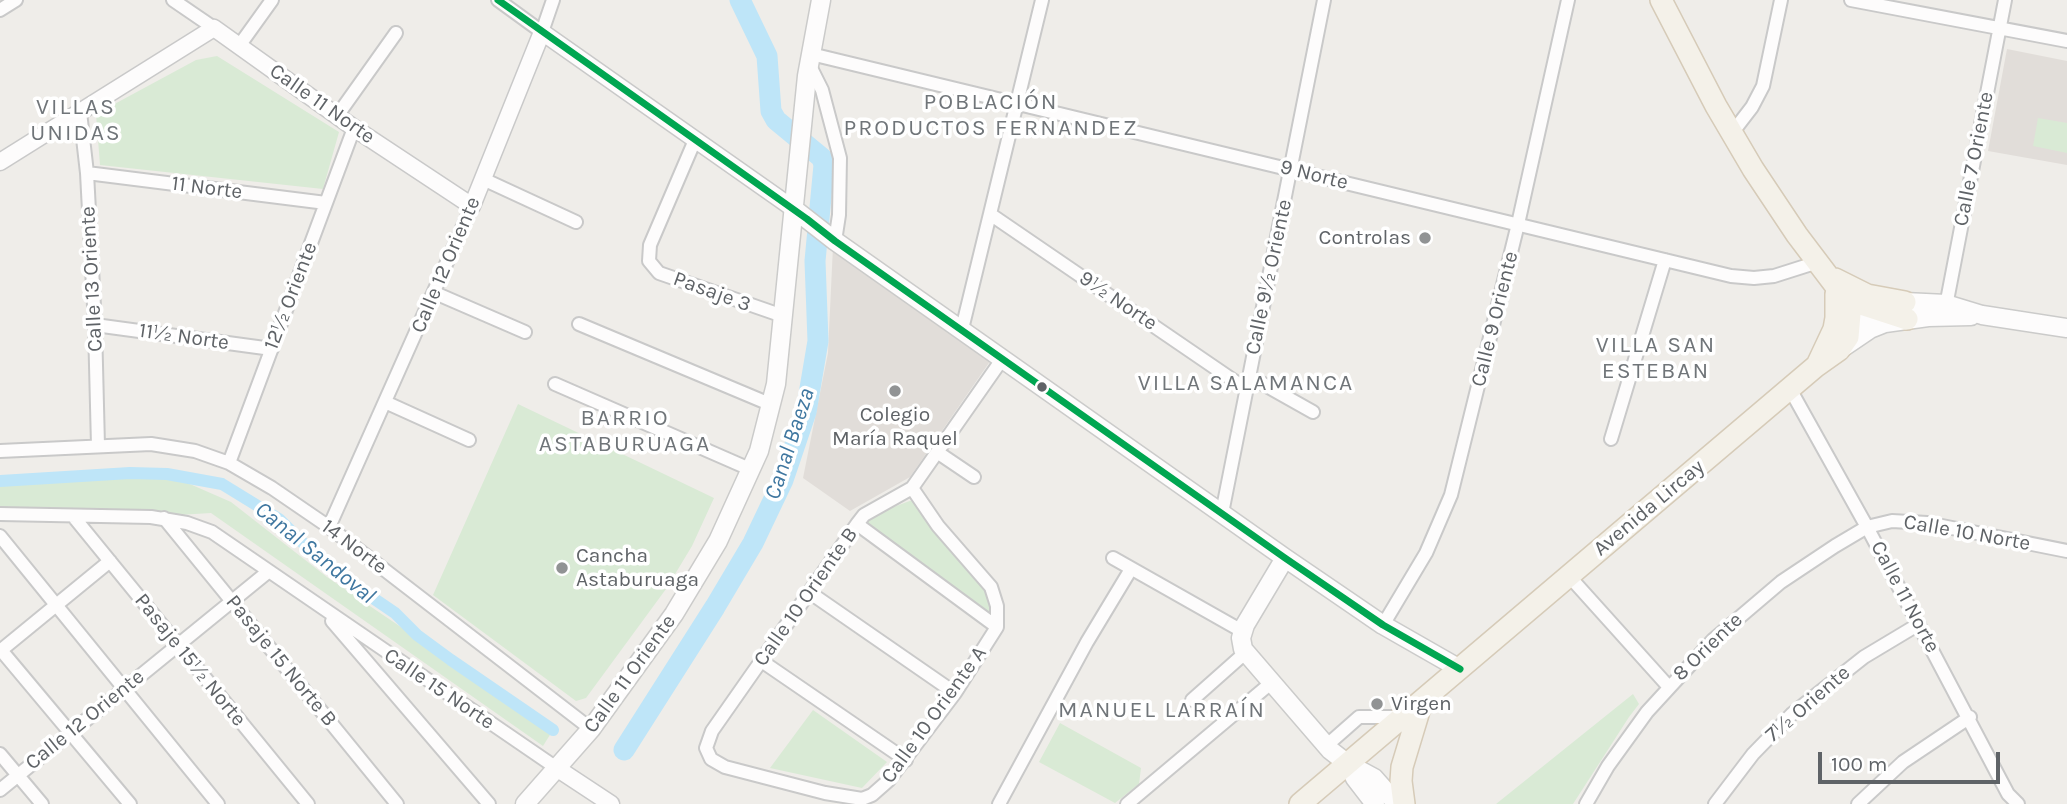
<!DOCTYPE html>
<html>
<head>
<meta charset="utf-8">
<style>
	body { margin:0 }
	#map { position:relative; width:2067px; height:804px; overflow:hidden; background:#efede9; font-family:Karla,sans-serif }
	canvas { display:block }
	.scale { position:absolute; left:1818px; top:752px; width:182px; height:32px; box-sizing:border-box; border:4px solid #5f6367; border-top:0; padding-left:9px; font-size:21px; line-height:24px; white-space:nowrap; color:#5f6367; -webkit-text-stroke:5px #fff; paint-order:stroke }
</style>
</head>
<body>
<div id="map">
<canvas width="2067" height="804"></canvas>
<div class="scale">100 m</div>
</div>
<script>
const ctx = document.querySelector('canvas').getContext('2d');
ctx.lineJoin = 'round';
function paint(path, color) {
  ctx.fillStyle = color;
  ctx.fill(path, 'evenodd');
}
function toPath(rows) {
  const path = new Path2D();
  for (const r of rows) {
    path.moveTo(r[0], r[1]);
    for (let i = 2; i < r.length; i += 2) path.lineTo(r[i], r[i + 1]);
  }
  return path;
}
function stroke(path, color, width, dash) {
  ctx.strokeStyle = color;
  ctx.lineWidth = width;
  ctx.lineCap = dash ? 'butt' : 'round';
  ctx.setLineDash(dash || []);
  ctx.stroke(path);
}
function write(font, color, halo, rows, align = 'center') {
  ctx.font = font + ' Karla,sans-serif';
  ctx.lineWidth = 7;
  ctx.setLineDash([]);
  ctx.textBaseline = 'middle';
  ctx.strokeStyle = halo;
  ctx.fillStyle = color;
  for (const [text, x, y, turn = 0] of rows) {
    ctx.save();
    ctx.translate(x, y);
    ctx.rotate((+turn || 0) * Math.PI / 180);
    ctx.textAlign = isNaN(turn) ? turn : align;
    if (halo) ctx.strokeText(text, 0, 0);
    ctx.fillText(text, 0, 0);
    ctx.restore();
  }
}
const education = toPath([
	[2007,49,2067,61,2067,165,1988,151],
	[833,246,993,357,910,477,850,511,803,478,828,353]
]);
const green = toPath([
	[217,56,339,132,323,189,100,165,96,114,196,60],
	[2038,118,2067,123,2067,153,2033,146],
	[518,404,714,498,692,546,666,589,586,698,576,701,433,595],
	[167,474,231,502,327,577,553,730,543,746,211,513,145,517,0,513,0,483],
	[915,499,983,582,993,622,861,529,872,515],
	[1633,694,1639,704,1629,717,1573,804,1496,804],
	[813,710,887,762,862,788,770,768],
	[1060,723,1141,768,1139,784,1115,803,1039,762]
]);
const canal = toPath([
	[0,481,130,473,167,474,222,484,279,519,326,566,395,613,417,635,451,660,553,730]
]);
const river = toPath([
	[624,750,715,607,753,543,783,480,806,412,818,341,815,261,824,165,822,158,776,120,771,111,767,56,740,0]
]);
const minor = toPath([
	[173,0,214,28],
	[498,0,542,32,553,0],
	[1851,0,2067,41],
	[0,10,16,0],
	[239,46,272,0],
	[811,54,1731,276,1754,278,1774,276,1818,262],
	[809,64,822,90,840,158,839,215,835,241],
	[80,112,87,173,95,325,98,446],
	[337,116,396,33],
	[1732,133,1752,107,1763,86,1781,0],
	[695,140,650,245,649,261,659,273,783,316],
	[87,173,326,203],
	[483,179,576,222],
	[990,214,1246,389],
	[435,293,525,332],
	[1945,311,2005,0],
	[579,324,772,405],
	[95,325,272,349],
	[962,329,1042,0],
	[1249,376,1313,412],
	[555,384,752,470],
	[1790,389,1867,527,2008,794,2018,804],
	[385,402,469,440],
	[1611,439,1665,260],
	[0,451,151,444,195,451,229,463,272,488,329,527,591,729],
	[937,452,974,477],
	[229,463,354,128],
	[912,488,938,526,991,587,997,606,997,627,955,693,889,780,872,795,862,799,825,793,725,767,711,759,706,748,712,731,857,524,864,515,912,488,1003,358],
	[1222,513,1324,0],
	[0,514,151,517,187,523,212,532,558,769],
	[73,516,308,804],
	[164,518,397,804],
	[857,524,997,627],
	[329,527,472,206],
	[0,536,218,804],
	[1113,558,1242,631],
	[1569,576,1668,686],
	[809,592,955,693],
	[332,621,489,804],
	[1383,625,1426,553,1451,495,1518,224,1568,0],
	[1,650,130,804],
	[0,651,110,561],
	[760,660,906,760],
	[1192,700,1245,653],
	[1326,746,1359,717,1402,717],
	[0,754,42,804],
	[0,790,269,571],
	[999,804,1087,642,1131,569],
	[1127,804,1271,683],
	[1586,804,1608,766,1647,712,1714,639,1781,582,1835,546,1867,527,1892,521,1927,523,2067,551],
	[1715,804,1753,754,1792,714,1864,657,1919,624],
	[1858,804,1903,762,1970,717]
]);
const tertiary = toPath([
	[0,162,214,28,354,128,472,206,542,32,794,209],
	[558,769,611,804]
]);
const secondary = toPath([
	[794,209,835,241,1285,558,1383,625,1460,669],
	[1841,334,1873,310,1892,303,1905,302,1946,304,1982,315,2067,328],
	[1839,350,1870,329,1885,323,1928,317,1971,316],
	[1285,558,1245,625,1241,638,1243,649,1330,750,1348,764,1374,778,1397,804],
	[1348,764,1355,778,1375,804],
	[525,804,591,729,674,614,718,541,759,451,776,384,807,76,821,0]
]);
const primary = toPath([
	[1835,279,1867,295,1905,302],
	[1861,304,1907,319],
	[1818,363,1834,329,1836,318,1836,294],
	[1300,804,1815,367,1839,350,1848,337,1850,314,1847,301,1797,235,1753,169,1716,106,1661,0],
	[1404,804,1401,781,1402,767,1422,701]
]);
const bus1 = toPath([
	[498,0,807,219,835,241,1285,558,1383,625,1460,669]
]);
const markers = [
	[1425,238,7,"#919394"],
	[1042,387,6,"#5f6367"],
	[895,391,7,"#919394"],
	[562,568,7,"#919394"],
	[1377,704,7,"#919394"]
];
const streetNames = [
	["Calle 11 Norte",322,104,35],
	["Calle 7 Oriente",1974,159,-79],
	["9 Norte",1314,175,14],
	["11 Norte",207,188,7],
	["Calle 12 Oriente",446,265,-67],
	["Calle 9½ Oriente",1269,277,-78],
	["Calle 13 Oriente",92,279,-93],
	["Pasaje 3",712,292,20],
	["12½ Oriente",291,296,-69],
	["9½ Norte",1118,301,34],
	["Calle 9 Oriente",1495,319,-76],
	["11½ Norte",184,337,8],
	["Avenida Lircay",1649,508,-40],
	["Calle 10 Norte",1967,533,10],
	["14 Norte",354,547,37],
	["Calle 10 Oriente B",806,597,-55],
	["Calle 11 Norte",1905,597,62],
	["8 Oriente",1708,647,-44],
	["Pasaje 15½ Norte",190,660,51],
	["Pasaje 15 Norte B",281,661,51],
	["Calle 11 Oriente",630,674,-54],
	["Calle 15 Norte",439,689,34],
	["7½ Oriente",1808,704,-41],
	["Calle 10 Oriente A",934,715,-54],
	["Calle 12 Oriente",85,720,-39]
];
const poiNames = [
	["Controlas",1411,238,"right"],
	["Colegio",895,415,"center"],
	["María Raquel",895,439,"center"],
	["Cancha",576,556],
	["Astaburuaga",576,580],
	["Virgen",1391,704]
];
const neighbourhoodNames = [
	["POBLACIÓN",991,102],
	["PRODUCTOS FERNANDEZ",991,128],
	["VILLAS",76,107],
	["UNIDAS",76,133],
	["VILLA SAN",1656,345],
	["ESTEBAN",1656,371],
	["VILLA SALAMANCA",1246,383],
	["BARRIO",625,418],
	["ASTABURUAGA",625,444],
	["MANUEL LARRAÍN",1162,710]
];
const waterNames = [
	["Canal Baeza",790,444,-72],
	["Canal Sandoval",315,553,39]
];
paint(education, '#e1ddd9');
paint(green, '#d9ead5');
stroke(canal, '#bee5f8', 12);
stroke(river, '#bee5f8', 21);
stroke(minor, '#c9c9c9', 16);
stroke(tertiary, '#c9c9c9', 19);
stroke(secondary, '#cbcbca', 21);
stroke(primary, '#d6cbb8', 24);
stroke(minor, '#fdfcfc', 12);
stroke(tertiary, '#fdfcfc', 16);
stroke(secondary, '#fdfcfc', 18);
stroke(primary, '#f4f1e9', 21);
stroke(bus1, '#00a651', 7);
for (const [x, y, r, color] of markers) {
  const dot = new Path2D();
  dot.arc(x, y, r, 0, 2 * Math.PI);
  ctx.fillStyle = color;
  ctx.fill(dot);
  stroke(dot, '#fff', 2.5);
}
write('21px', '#5f6367', '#fff', streetNames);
write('21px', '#5f6367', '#fff', poiNames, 'left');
ctx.letterSpacing = '2px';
write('23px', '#707579', '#fff', neighbourhoodNames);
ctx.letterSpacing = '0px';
write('italic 23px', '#3f77a0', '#fff', waterNames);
</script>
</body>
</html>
